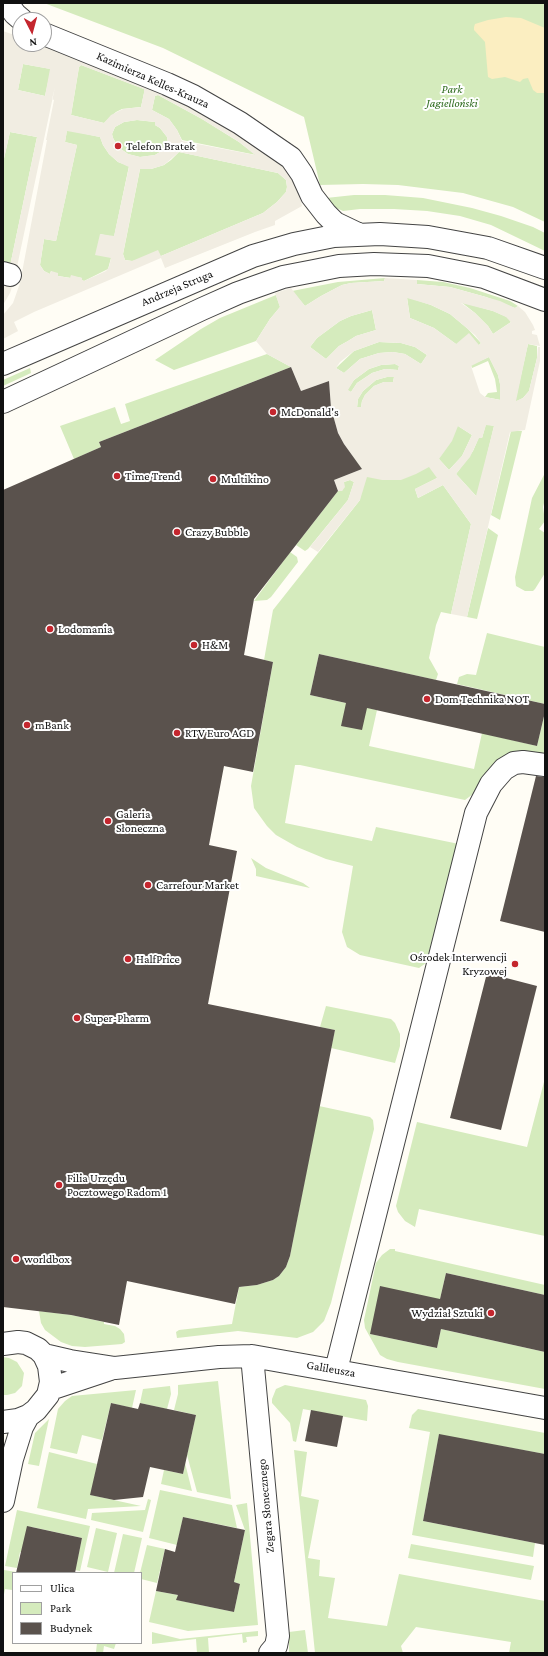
<!DOCTYPE html>
<html>
<head>
<meta charset="utf-8">
<style>
	body { margin:0 }
	#map { position:relative; width:548px; height:1656px; overflow:hidden; background:#fffdf5; font-family:"Crimson Pro",serif }
	canvas { display:block }
	.frame { position:absolute; inset:0; border:4px solid #111; pointer-events:none }
	.legend { position:absolute; left:12px; top:1572px; width:130px; height:72px; box-sizing:border-box; background:#fff; border:1px solid #a0a0a0; margin:0; padding:5px 7px; list-style:none; font-size:12px; color:#111 }
	.legend li { display:flex; align-items:center; gap:8px; height:20px }
	.legend b { width:20px; border:1px solid #a0a0a0 }
	.north { position:absolute; left:12px; top:12px; width:40px; height:40px; box-sizing:border-box; background:#fff; border:1px solid #a0a0a0; border-radius:50%; rotate:174deg; font-size:11px; font-weight:700; line-height:16px; text-align:center; color:#111 }
	.north::after { content:''; display:block; margin:auto; width:14px; height:18px; background:#c4262e; clip-path:polygon(50% 0,100% 100%,50% 72%,0 100%) }
</style>
</head>
<body>
<div id="map">
<canvas width="548" height="1656"></canvas>
<div class="frame"></div>
<ul class="legend">
<li><b style="height:5px;background:#fff"></b>Ulica</li>
<li><b style="height:11px;background:#d5ebbd"></b>Park</li>
<li><b style="height:11px;background:#5a524d"></b>Budynek</li>
</ul>
<div class="north">N</div>
</div>
<script>
const ctx = document.querySelector('canvas').getContext('2d');
ctx.lineJoin = 'round';
function paint(path, color) {
  ctx.fillStyle = color;
  ctx.fill(path, 'evenodd');
}
function toPath(rows) {
  const path = new Path2D();
  for (const r of rows) {
    path.moveTo(r[0], r[1]);
    for (let i = 2; i < r.length; i += 2) path.lineTo(r[i], r[i + 1]);
  }
  return path;
}
function stroke(path, color, width, dash) {
  ctx.strokeStyle = color;
  ctx.lineWidth = width;
  ctx.lineCap = dash ? 'butt' : 'round';
  ctx.setLineDash(dash || []);
  ctx.stroke(path);
}
function write(font, color, halo, rows, align = 'center') {
  ctx.font = font + ' "Crimson Pro",serif';
  ctx.lineWidth = 4;
  ctx.setLineDash([]);
  ctx.textBaseline = 'middle';
  ctx.strokeStyle = halo;
  ctx.fillStyle = color;
  for (const [text, x, y, turn = 0] of rows) {
    ctx.save();
    ctx.translate(x, y);
    ctx.rotate((+turn || 0) * Math.PI / 180);
    ctx.textAlign = isNaN(turn) ? turn : align;
    if (halo) ctx.strokeText(text, 0, 0);
    ctx.fillText(text, 0, 0);
    ctx.restore();
  }
}
const green = toPath([
	[44,3,545,3,545,222,513,207,463,193,398,185,363,184,320,185,304,117,163,48],
	[23,64,51,69,45,96,18,90],
	[81,65,144,89,144,93,141,107,122,109,116,112,104,123,71,115,79,67],
	[158,95,202,119,239,142,256,155,182,140,177,130,169,119,152,110,155,96],
	[137,120,155,122,155,125,160,128,167,137,168,143,165,149,155,155,140,157,128,154,118,147,113,138,112,134,115,127,124,122],
	[67,130,100,137,103,145,109,154,118,162,129,166,114,237,100,234,111,258,108,269,84,281,82,280,82,278,71,276,71,278,58,276,51,271,50,274,44,271,40,265,44,239,56,241,77,145,65,142],
	[10,132,37,137,10,266,3,265,3,163],
	[179,152,278,173,286,180,287,187,286,192,277,202,263,213,161,256,132,261,125,260,123,254,140,169,151,169,164,165,171,160],
	[354,195,385,195,423,198,472,208,501,216,533,227,545,233,545,251,491,225,460,216,427,211,394,209,360,209,343,211,332,206,326,198],
	[385,278,384,281,351,283,342,285,321,296,305,306,292,291,338,282],
	[417,280,443,282,470,288,510,301,518,306,515,308,486,297,450,287,417,284],
	[276,295,280,307,270,319,256,341,174,370,155,360,201,329,220,318],
	[407,297,431,305,450,314,468,329,481,343,479,345,456,344,434,328,410,318],
	[461,302,493,311,507,317,511,322,493,334,488,326,475,313],
	[372,310,376,330,356,336,348,341,339,346,326,359,310,347,317,338,340,321,351,316],
	[379,342,401,343,415,347,427,355,421,364,405,354,393,352,379,353,360,359,344,373,336,368,354,351],
	[528,344,537,346,537,358,529,391,523,398,515,402],
	[267,354,291,367,99,442,101,447,74,459,60,426,115,407,121,424,130,421,125,404],
	[489,357,498,375,500,384,501,400,485,397,488,393,497,392,495,379,488,361,472,368,471,365],
	[395,364,399,366,398,370,385,369,372,373,357,383,351,392,347,390,354,380,369,369,381,365],
	[30,368,31,373,3,386,3,380],
	[387,377,394,377,393,382,384,382,374,386,365,395,362,401,361,407,357,408,358,399,363,391,376,380],
	[486,424,494,426,477,497,456,474,473,451,479,437,482,438],
	[458,426,472,435,462,456,449,470,439,459,437,478,415,489,418,498,443,485,471,524,451,614,441,612,436,625,429,658,438,674,436,680,319,654,310,695,377,710,369,746,474,769,482,733,537,746,545,712,545,756,481,788,465,800,300,765,295,765,285,823,372,841,376,827,459,844,447,907,437,921,426,963,419,968,360,955,347,947,342,932,353,866,326,859,297,847,276,835,267,826,254,808,251,786,273,662,264,660,273,610,360,500,362,469,352,455],
	[511,431,522,431,500,520,491,515],
	[545,473,545,499,543,507,545,521,539,529,545,533,545,573,535,589,533,591,525,591,516,586,515,577,532,498],
	[350,480,354,482,348,500,308,549,305,551,296,545,338,491,342,491,344,482],
	[488,528,498,535,477,619,467,617],
	[290,552,297,557,298,562,271,597,267,600,254,601],
	[487,633,545,647,545,704,457,684,459,677,467,674,476,675],
	[251,858,266,868,303,883,310,888,256,876,256,869],
	[326,1006,391,1019,395,1023,400,1034,400,1046,395,1063,331,1048,335,1030,320,1027],
	[545,1078,545,1236,419,1209,415,1227,405,1221,398,1212,396,1206,417,1122,527,1147],
	[319,1106,370,1117,373,1120,374,1129,331,1303,324,1321,313,1332,297,1338,238,1331,177,1338,176,1332,179,1330,232,1324,239,1287,257,1285,273,1280,279,1276,286,1267,290,1256],
	[390,1249,395,1249,395,1251,545,1285,545,1295,446,1273,440,1299,370,1334,437,1348,441,1329,545,1352,545,1389,398,1362,387,1359,380,1355,365,1328,364,1320,376,1263,382,1255],
	[39,1311,71,1315,104,1322,104,1324,115,1326,120,1329,124,1334,125,1342,122,1344,85,1347,72,1346,61,1342,45,1330,41,1323],
	[3,1357,9,1358,17,1362,24,1373,22,1386,15,1393,7,1395,3,1395],
	[218,1381,231,1499,197,1492,187,1455,196,1415,174,1410,178,1394,178,1385],
	[285,1385,366,1400,368,1406,367,1421,303,1409,296,1442,293,1441,290,1423,272,1403,272,1399,276,1389],
	[170,1386,171,1394,167,1409,140,1403,143,1389],
	[136,1390,132,1408,111,1403,102,1440,82,1435,77,1454,50,1448,58,1409,65,1401,72,1396],
	[418,1409,545,1433,545,1454,439,1435,423,1521,535,1543,533,1557,412,1535,430,1432,409,1428,412,1415],
	[49,1419,39,1466,28,1464,35,1433],
	[294,1450,307,1452,301,1496,319,1500,308,1558,320,1560,319,1576,335,1578,328,1618,387,1626,399,1574,545,1601,545,1653,509,1653,511,1642,416,1627,401,1646,403,1653,315,1653],
	[49,1452,97,1464,91,1495,141,1506,88,1509,86,1519,37,1508],
	[185,1463,192,1491,161,1484,164,1470,183,1474],
	[160,1490,232,1505,237,1528,183,1517,177,1545,149,1538],
	[148,1499,151,1500,143,1532,91,1520,92,1513,145,1510],
	[247,1503,258,1625,188,1631,149,1622,156,1591,178,1595,177,1600,234,1612,240,1584,234,1582,245,1530,236,1505],
	[17,1510,90,1526,80,1571,75,1570,82,1538,32,1527,26,1553,20,1552,17,1568,5,1566],
	[96,1528,117,1533,108,1572,87,1567],
	[123,1534,142,1538,134,1573,114,1573],
	[411,1544,534,1566,531,1580,408,1558],
	[147,1545,165,1549,157,1583,141,1579,140,1573],
	[4,1570,16,1572,13,1573,12,1590,5,1589,3,1600],
	[305,1630,308,1653,289,1653,289,1632],
	[258,1631,258,1636,246,1637,247,1642,243,1643,242,1634,208,1638,209,1653,197,1653,196,1639,152,1644,152,1632,180,1639],
	[97,1643,116,1643,114,1649,104,1646,103,1653,96,1652]
]);
const sand = toPath([
	[506,17,521,18,545,28,544,93,537,93,533,90,528,78,523,79,520,82,505,77,492,79,488,77,485,42,474,30,474,27,475,24,488,20]
]);
const plaza = toPath([
	[3,31,20,37,20,44,42,44,152,84,246,137,287,170,297,186,302,206,275,221,275,225,255,232,165,268,161,258,34,312,14,322,18,331,3,339,3,315,13,303,20,283,47,140,46,140,54,100,52,99,55,87,14,281,10,293,3,305,3,265,10,266,37,137,10,132,3,163],
	[23,64,50,69,45,96,18,90],
	[81,65,144,89,144,93,141,107,123,109,111,115,104,123,71,115,79,67],
	[158,95,202,119,239,142,255,155,182,141,177,130,169,119,152,110,155,96],
	[137,120,155,122,155,125,160,128,167,137,168,143,165,149,155,155,140,157,128,154,118,147,113,138,112,134,115,127,124,122],
	[67,131,100,137,103,145,109,154,118,162,129,167,114,236,100,234,95,255,111,258,109,267,106,271,84,281,82,280,82,278,71,275,70,278,58,276,58,273,51,271,50,274,44,271,40,265,44,239,56,241,77,145,65,142],
	[179,152,278,173,286,180,287,187,286,192,277,202,263,213,161,256,158,250,132,261,125,260,123,254,140,169,151,169,164,165],
	[385,278,417,280,417,284,450,287,500,301,515,308,518,306,525,312,533,325,535,330,532,331,532,334,537,335,538,339,540,346,528,344,516,401,523,398,529,391,537,358,538,347,540,347,540,361,525,430,510,432,467,617,451,614,471,524,443,485,418,498,415,489,437,478,429,467,416,474,401,480,382,480,367,477,360,500,318,552,310,547,348,500,354,482,350,480,344,482,345,487,342,491,338,491,334,480,362,469,344,444,338,433,331,408,329,381,301,391,291,367,267,354,256,341,270,319,280,307,275,293,291,288,305,306,321,296,342,285,351,283,384,281],
	[407,298,431,305,450,314,475,335,481,343,479,345,469,333,456,344,434,328,410,318],
	[461,303,493,311,506,317,511,322,493,334,488,326,475,313],
	[372,310,376,330,356,336,348,341,339,346,326,359,310,347,317,338,340,321,351,316],
	[379,342,401,343,415,347,427,355,421,364,405,354,393,352,379,353,360,359,344,373,336,368,340,362,354,351],
	[489,357,498,375,500,384,500,400,485,397,480,393,471,366],
	[395,364,399,366,398,370,385,369,372,373,357,383,351,392,348,390,354,380,369,369,381,365],
	[387,377,394,377,393,382,384,382,374,386,365,395,362,401,361,407,357,407,358,399,363,391,376,380],
	[486,425,494,426,476,496,456,474,470,457,479,438,482,438],
	[458,426,472,435,462,456,449,470,439,459,452,441]
]);
const building = toPath([
	[291,367,301,391,329,381,331,408,338,433,344,444,362,469,334,480,338,491,254,599,244,655,273,662,253,772,224,766,209,845,237,851,208,1004,335,1030,290,1256,286,1267,279,1276,273,1280,257,1285,239,1287,235,1304,127,1281,119,1325,71,1315,3,1307,3,490,101,447,99,442],
	[319,654,545,704,545,712,537,746,367,708,362,730,341,726,346,703,310,695],
	[536,776,545,777,545,932,500,921],
	[487,973,537,986,501,1130,450,1118],
	[446,1273,545,1295,545,1352,441,1329,437,1348,370,1334,380,1286,440,1299],
	[111,1403,138,1409,140,1403,196,1415,183,1474,150,1467,143,1497,114,1500,90,1495],
	[311,1410,343,1416,337,1447,305,1441],
	[439,1434,545,1454,545,1545,423,1521],
	[183,1517,245,1530,234,1582,240,1584,234,1612,176,1600,178,1595,156,1591,165,1549,175,1552],
	[27,1526,82,1538,75,1573,16,1573]
]);
const minor = toPath([
	[7,3,15,14,22,20],
	[44,34,167,84,193,96,240,123,291,158,302,174,312,196,326,214,335,223,358,234],
	[3,273,10,275],
	[3,364,253,256,294,244,334,236,380,234,428,237,488,248,545,268],
	[3,402,202,309,238,293,283,277,314,271,339,266,374,264,428,266,484,277,545,300],
	[3,1344,18,1342,26,1343,38,1349,44,1355,49,1366,51,1382,48,1395,36,1410,28,1416,18,1420,3,1422],
	[44,1355,70,1361,115,1368,219,1357,252,1356,545,1408],
	[252,1356,278,1636,276,1646,270,1653],
	[336,1370,476,813,491,784,504,769,514,763,523,762,545,765],
	[50,1389,110,1369],
	[3,1501,12,1459,22,1427,28,1416]
]);
const markers = [
	[118,146,4,"#c4262e"],
	[273,412,4,"#c4262e"],
	[117,476,4,"#c4262e"],
	[213,479,4,"#c4262e"],
	[177,532,4,"#c4262e"],
	[50,629,4,"#c4262e"],
	[194,645,4,"#c4262e"],
	[427,699,4,"#c4262e"],
	[27,725,4,"#c4262e"],
	[177,733,4,"#c4262e"],
	[108,821,4,"#c4262e"],
	[148,885,4,"#c4262e"],
	[128,959,4,"#c4262e"],
	[515,964,4,"#c4262e"],
	[77,1018,4,"#c4262e"],
	[59,1185,4,"#c4262e"],
	[16,1259,4,"#c4262e"],
	[491,1313,4,"#c4262e"]
];
const streetNames = [
	["Kazimierza Kelles-Krauza",153,80,24],
	["Andrzeja Struga",177,288,-23],
	["Galileusza",331,1369,10],
	["Zegara Słonecznego",266,1506,-95]
];
const parkNames = [
	["Park",452,89],
	["Jagielloński",452,103]
];
const poiNames = [
	["Telefon Bratek",126,146],
	["McDonald's",281,412],
	["Time Trend",125,476],
	["Multikino",221,479],
	["Crazy Bubble",185,532],
	["Lodomania",58,629],
	["H&M",202,645],
	["Dom Technika NOT",435,699],
	["mBank",35,725],
	["RTV Euro AGD",185,733],
	["Galeria",116,814],
	["Słoneczna",116,828],
	["Carrefour Market",156,885],
	["Ośrodek Interwencji",507,957,"right"],
	["Kryzowej",507,971,"right"],
	["HalfPrice",136,959],
	["Super-Pharm",85,1018],
	["Filia Urzędu",67,1178],
	["Pocztowego Radom 1",67,1192],
	["worldbox",24,1259],
	["Wydział Sztuki",483,1313,"right"]
];
paint(green, '#d5ebbd');
paint(sand, '#fbeec1');
paint(plaza, '#f1ede2');
paint(building, '#5a524d');
stroke(minor, '#444', 24);
stroke(minor, '#fff', 22);
for (const [x, y, r, color] of markers) {
  const dot = new Path2D();
  dot.arc(x, y, r, 0, 2 * Math.PI);
  ctx.fillStyle = color;
  ctx.fill(dot);
  stroke(dot, '#fff', 1.5);
}
write('12px', '#111', '#fff', streetNames);
write('italic 12px', '#2f6b1f', '#fff', parkNames);
write('12px', '#111', '#fff', poiNames, 'left');
</script>
</body>
</html>
